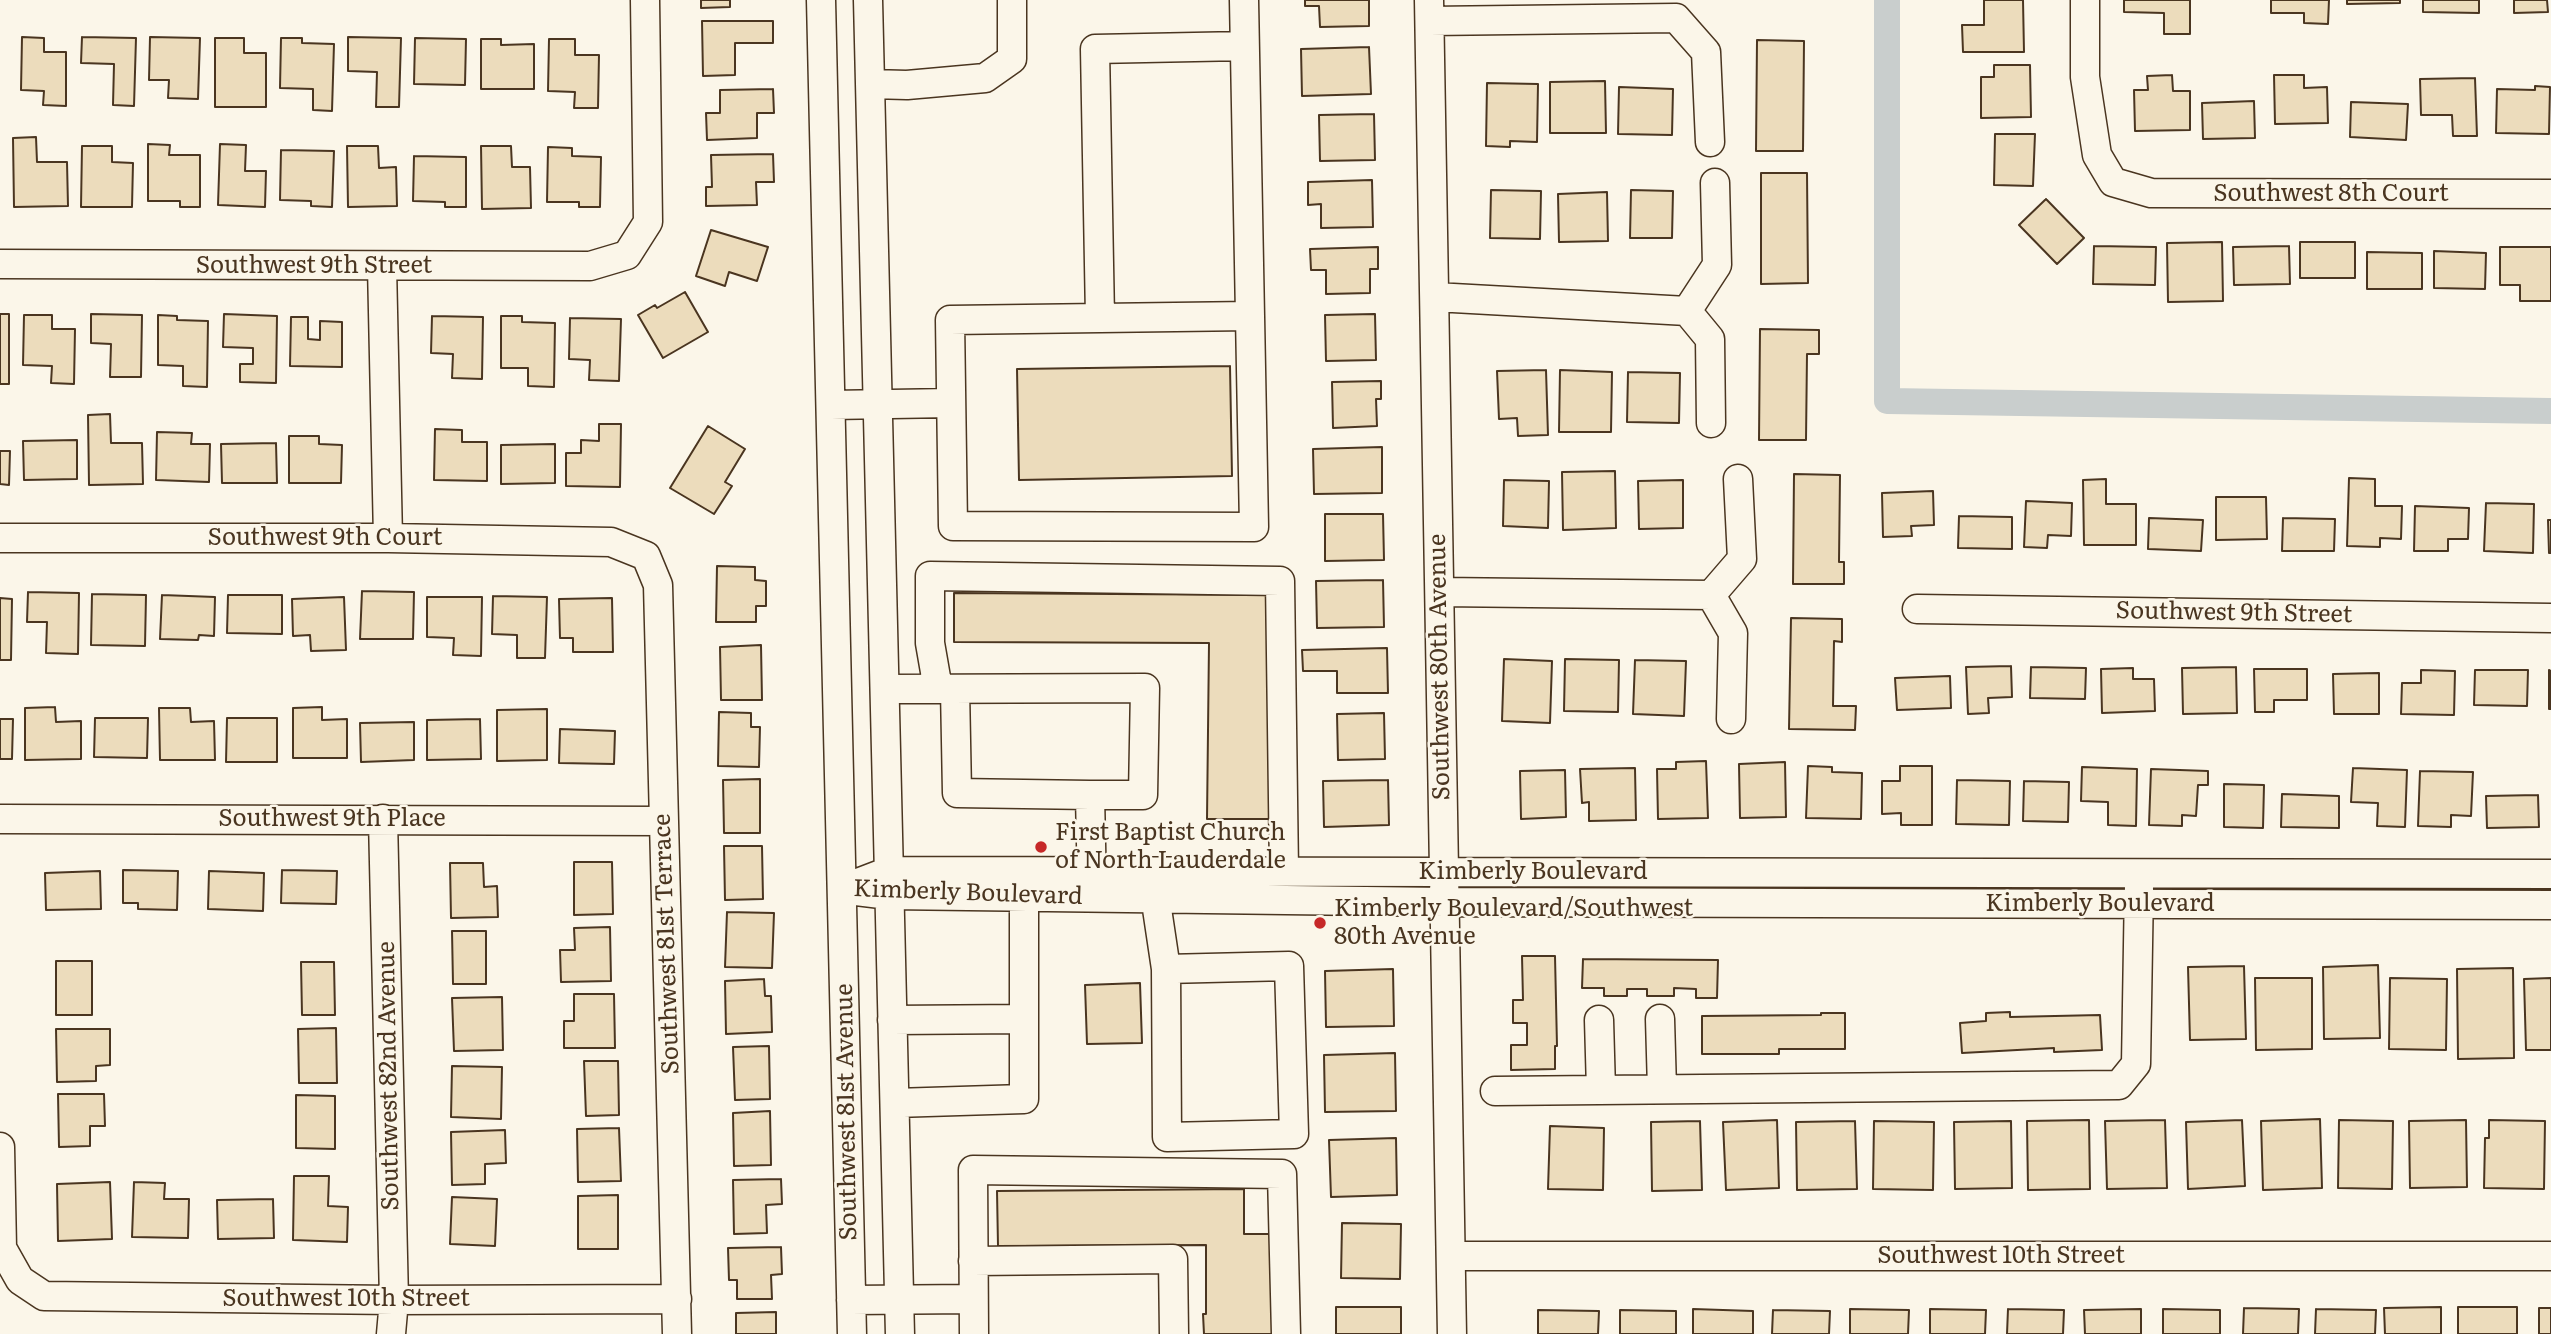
<!DOCTYPE html>
<html>
<head>
<meta charset="utf-8">
<style>
	body { margin:0 }
	canvas { display:block; background:#fbf6e9 }
</style>
</head>
<body>
<canvas width="2551" height="1334"></canvas>
<script>
const ctx = document.querySelector('canvas').getContext('2d');
ctx.lineJoin = 'round';
function toPath(rows) {
  const path = new Path2D();
  for (const r of rows) {
    path.moveTo(r[0], r[1]);
    for (let i = 2; i < r.length; i += 2) path.lineTo(r[i], r[i + 1]);
  }
  return path;
}
function stroke(path, color, width, dash) {
  ctx.strokeStyle = color;
  ctx.lineWidth = width;
  ctx.lineCap = dash ? 'butt' : 'round';
  ctx.setLineDash(dash || []);
  ctx.stroke(path);
}
function paint(path, color) {
  ctx.fillStyle = color;
  ctx.fill(path, 'evenodd');
}
function write(font, color, halo, rows, align = 'center') {
  ctx.font = font + ' Literata,serif';
  ctx.lineWidth = 5;
  ctx.setLineDash([]);
  ctx.textBaseline = 'middle';
  ctx.strokeStyle = halo;
  ctx.fillStyle = color;
  for (const [text, x, y, turn = 0] of rows) {
    ctx.save();
    ctx.translate(x, y);
    ctx.rotate((+turn || 0) * Math.PI / 180);
    ctx.textAlign = isNaN(turn) ? turn : align;
    if (halo) ctx.strokeText(text, 0, 0);
    ctx.fillText(text, 0, 0);
    ctx.restore();
  }
}
const canal = toPath([
	[1887,0,1887,401,2551,411]
]);
const building = toPath([
	[701,0,730,0,730,7,701,8,701,0],
	[1305,0,1369,0,1369,26,1320,27,1319,6,1305,6,1305,0],
	[1984,0,2023,0,2024,52,1963,52,1962,25,1984,25,1984,0],
	[2124,0,2190,0,2190,34,2164,34,2164,13,2124,12,2124,0],
	[2271,0,2329,0,2328,24,2304,23,2304,13,2271,13,2271,0],
	[2347,0,2400,0,2400,3,2347,4,2347,0],
	[2423,0,2479,0,2479,13,2423,12,2423,0],
	[2514,0,2547,0,2548,12,2514,13,2514,0],
	[702,21,773,21,773,43,735,43,735,75,703,76,702,21],
	[22,37,44,38,44,52,66,52,66,106,43,105,44,91,21,90,22,37],
	[82,37,136,38,134,106,113,105,114,64,81,63,82,37],
	[150,37,200,38,198,99,168,98,169,80,149,80,150,37],
	[348,37,401,38,399,107,376,107,377,72,348,71,348,37],
	[215,38,244,38,244,53,266,53,266,107,215,107,215,38],
	[281,38,302,38,302,43,334,44,332,111,313,110,313,89,280,88,281,38],
	[415,38,466,39,465,85,414,84,415,38],
	[481,39,501,39,501,45,534,44,534,89,481,89,481,39],
	[549,39,575,39,575,55,599,55,598,108,574,108,575,92,548,91,549,39],
	[1757,40,1804,41,1803,151,1756,151,1757,40],
	[1369,47,1371,94,1302,96,1301,49,1369,47],
	[1994,65,2030,65,2031,117,1981,118,1981,77,1994,77,1994,65],
	[2172,75,2173,91,2190,91,2190,130,2135,131,2134,90,2148,90,2147,76,2172,75],
	[2274,75,2304,75,2304,88,2327,87,2328,123,2275,124,2274,75],
	[2475,78,2477,136,2453,136,2452,115,2421,115,2420,79,2475,78],
	[1605,81,1606,133,1550,133,1550,82,1605,81],
	[1487,83,1538,84,1537,142,1510,141,1510,147,1486,146,1487,83],
	[2535,86,2550,87,2549,134,2496,133,2497,89,2535,90,2535,86],
	[1619,87,1673,89,1672,135,1618,134,1619,87],
	[773,89,774,113,757,113,757,138,707,140,706,113,720,113,720,90,773,89],
	[2254,101,2255,138,2203,139,2202,103,2254,101],
	[2351,102,2408,104,2406,140,2350,137,2351,102],
	[1374,114,1375,160,1320,161,1319,115,1374,114],
	[1995,134,2035,134,2033,186,1994,185,1995,134],
	[36,137,37,162,67,162,68,206,14,207,13,138,36,137],
	[148,144,170,145,169,155,200,155,200,207,180,207,180,201,148,201,148,144],
	[220,144,246,145,245,171,266,171,265,207,218,205,220,144],
	[82,146,112,146,112,162,133,163,132,207,81,207,82,146],
	[347,146,378,146,379,168,396,167,397,206,348,207,347,146],
	[481,146,511,146,512,167,530,167,531,208,482,209,481,146],
	[548,147,572,148,572,156,601,157,600,207,579,207,579,202,547,202,548,147],
	[281,150,334,151,332,207,311,206,311,201,280,200,281,150],
	[773,154,774,182,756,182,757,205,706,206,706,187,712,187,711,155,773,154],
	[414,156,466,157,466,207,445,207,445,202,413,201,414,156],
	[1761,173,1807,173,1808,283,1761,284,1761,173],
	[1372,180,1373,227,1321,228,1321,204,1308,205,1308,182,1372,180],
	[1491,190,1541,191,1540,239,1490,238,1491,190],
	[1631,190,1673,191,1672,238,1630,238,1631,190],
	[1607,192,1608,241,1559,242,1558,194,1607,192],
	[2046,199,2084,238,2057,264,2019,225,2046,199],
	[711,230,768,247,757,281,729,272,725,286,696,276,711,230],
	[2222,242,2223,301,2168,302,2167,243,2222,242],
	[2300,242,2355,242,2355,278,2300,278,2300,242],
	[2094,246,2156,247,2155,285,2093,284,2094,246],
	[2289,246,2290,284,2234,285,2233,247,2289,246],
	[1378,247,1378,269,1370,269,1370,293,1326,294,1326,270,1311,270,1310,249,1378,247],
	[2500,247,2551,247,2551,301,2520,301,2520,285,2500,285,2500,247],
	[2434,251,2486,253,2485,289,2434,288,2434,251],
	[2367,252,2422,253,2422,289,2367,289,2367,252],
	[685,292,708,332,663,358,638,315,655,305,657,308,685,292],
	[0,314,9,314,9,384,0,384,0,314],
	[91,314,142,315,141,377,110,377,111,344,91,343,91,314],
	[224,314,277,316,276,383,240,382,240,364,253,364,253,348,223,347,224,314],
	[1375,314,1376,360,1326,361,1325,315,1375,314],
	[24,315,52,315,52,329,75,329,74,384,51,383,52,366,23,365,24,315],
	[158,315,177,316,177,320,208,321,207,387,183,386,183,366,158,365,158,315],
	[432,316,483,317,482,379,452,378,453,354,431,353,432,316],
	[501,316,522,316,522,322,555,323,554,387,528,386,528,368,501,368,501,316],
	[291,317,308,317,308,339,320,340,320,321,342,322,342,367,290,366,291,317],
	[570,318,621,319,619,381,589,380,590,360,569,359,570,318],
	[1760,329,1819,330,1819,354,1807,354,1806,440,1759,440,1760,329],
	[1230,366,1232,476,1019,480,1017,369,1230,366],
	[1546,370,1548,435,1518,436,1517,418,1499,419,1497,371,1546,370],
	[1560,370,1612,372,1611,432,1559,432,1560,370],
	[1628,372,1680,373,1679,423,1627,422,1628,372],
	[1381,381,1381,399,1376,399,1377,426,1333,428,1332,382,1381,381],
	[110,414,111,443,142,443,143,484,89,485,88,415,110,414],
	[599,424,621,424,620,487,566,486,566,453,581,453,581,440,599,441,599,424],
	[708,426,745,449,725,482,732,486,714,514,670,488,708,426],
	[435,429,462,430,462,442,487,442,487,481,434,480,435,429],
	[157,432,192,433,191,444,210,444,209,482,156,480,157,432],
	[289,436,319,436,319,444,342,445,341,483,289,483,289,436],
	[77,440,77,479,24,480,23,441,77,440],
	[276,443,277,483,222,483,221,444,276,443],
	[555,444,555,483,501,484,501,445,555,444],
	[1382,447,1382,493,1314,494,1313,449,1382,447],
	[0,451,10,451,9,485,0,484,0,451],
	[1615,471,1616,528,1563,530,1562,472,1615,471],
	[1794,474,1840,475,1839,562,1844,562,1844,584,1793,584,1794,474],
	[2349,478,2375,479,2375,506,2402,506,2401,539,2380,538,2380,547,2347,546,2349,478],
	[2106,479,2106,504,2136,504,2136,545,2084,545,2083,480,2106,479],
	[1504,480,1549,481,1548,528,1503,526,1504,480],
	[1683,480,1683,528,1639,529,1638,481,1683,480],
	[1933,491,1934,525,1911,526,1912,536,1883,537,1882,493,1933,491],
	[2216,497,2266,497,2267,539,2216,540,2216,497],
	[2026,501,2072,503,2071,536,2048,535,2047,548,2024,547,2026,501],
	[2486,503,2534,504,2533,553,2484,551,2486,503],
	[2415,506,2469,508,2468,539,2448,539,2448,551,2414,551,2415,506],
	[1325,514,1383,514,1384,560,1325,561,1325,514],
	[1959,516,2012,517,2012,549,1958,548,1959,516],
	[2149,518,2203,520,2201,551,2148,549,2149,518],
	[2283,518,2335,519,2334,551,2282,551,2283,518],
	[2548,520,2551,520,2551,553,2549,553,2548,520],
	[717,566,755,567,755,580,766,581,766,606,756,606,756,622,716,622,717,566],
	[1383,580,1384,627,1317,628,1316,581,1383,580],
	[362,591,414,592,413,639,360,639,362,591],
	[28,592,79,593,78,654,46,653,47,622,27,622,28,592],
	[954,593,1273,595,1272,819,1207,819,1209,643,954,642,954,593],
	[92,594,146,595,145,646,91,645,92,594],
	[162,595,215,597,214,636,199,635,198,640,160,639,162,595],
	[228,595,282,595,282,634,227,633,228,595],
	[493,596,547,597,545,658,517,658,517,635,492,634,493,596],
	[344,597,346,650,311,651,310,635,293,636,292,599,344,597],
	[427,597,482,597,481,656,453,655,454,638,427,637,427,597],
	[0,598,12,599,11,660,0,660,0,598],
	[612,598,613,652,573,652,573,638,560,638,559,599,612,598],
	[1791,618,1842,619,1842,642,1834,641,1833,706,1856,706,1855,730,1789,729,1791,618],
	[761,645,762,700,721,700,720,647,761,645],
	[1387,648,1388,693,1337,693,1337,671,1303,671,1302,650,1387,648],
	[1504,659,1552,661,1550,723,1502,721,1504,659],
	[1565,659,1619,660,1618,712,1564,711,1565,659],
	[1635,660,1686,661,1684,716,1633,714,1635,660],
	[2011,666,2012,697,1988,698,1989,713,1968,714,1966,667,2011,666],
	[2031,667,2086,668,2085,699,2030,698,2031,667],
	[2236,667,2237,713,2183,714,2182,668,2236,667],
	[2133,668,2133,679,2154,679,2155,711,2102,713,2101,669,2133,668],
	[2254,669,2307,669,2307,700,2274,700,2274,712,2255,712,2254,669],
	[2421,670,2455,671,2454,715,2401,714,2402,683,2421,683,2421,670],
	[2475,670,2528,670,2527,706,2474,705,2475,670],
	[2549,670,2551,671,2551,709,2549,709,2549,670],
	[2379,673,2379,714,2334,714,2333,674,2379,673],
	[1950,676,1951,708,1897,710,1895,678,1950,676],
	[55,707,56,722,81,721,81,759,25,760,25,708,55,707],
	[322,707,322,720,347,719,347,758,293,758,293,708,322,707],
	[159,708,190,708,191,722,214,721,215,760,160,760,159,708],
	[547,709,547,760,497,761,497,710,547,709],
	[719,712,751,713,751,727,760,727,759,767,718,766,719,712],
	[1384,713,1385,759,1338,760,1337,714,1384,713],
	[95,718,148,718,147,758,94,757,95,718],
	[227,718,277,718,277,762,226,762,227,718],
	[0,719,13,719,12,759,0,759,0,719],
	[480,719,481,759,427,760,427,720,480,719],
	[414,722,414,760,361,762,360,723,414,722],
	[560,729,615,731,614,764,559,763,560,729],
	[1706,761,1708,818,1658,819,1657,769,1676,769,1676,762,1706,761],
	[1785,762,1786,817,1740,818,1739,764,1785,762],
	[1808,766,1832,767,1832,772,1862,773,1861,819,1806,818,1808,766],
	[1900,766,1932,766,1932,825,1901,825,1901,813,1882,814,1882,781,1900,781,1900,766],
	[2082,767,2137,769,2136,826,2108,825,2108,802,2081,801,2082,767],
	[1635,768,1636,820,1589,821,1589,802,1582,803,1580,769,1635,768],
	[2353,768,2407,770,2405,827,2377,826,2378,803,2351,802,2353,768],
	[2151,769,2208,771,2208,785,2198,785,2196,816,2182,815,2182,826,2149,825,2151,769],
	[1565,770,1566,817,1521,819,1520,771,1565,770],
	[2420,771,2473,772,2471,816,2451,815,2451,827,2418,826,2420,771],
	[760,779,760,833,724,833,723,780,760,779],
	[1388,780,1389,825,1324,827,1323,781,1388,780],
	[1957,780,2010,781,2009,825,1956,824,1957,780],
	[2024,781,2069,782,2068,822,2023,821,2024,781],
	[2224,784,2264,785,2263,828,2224,827,2224,784],
	[2282,794,2339,796,2339,828,2281,827,2282,794],
	[2538,795,2539,827,2487,828,2486,796,2538,795],
	[724,846,762,846,763,899,725,900,724,846],
	[574,862,612,862,613,914,574,915,574,862],
	[450,863,483,863,484,887,497,886,498,917,451,918,450,863],
	[123,870,178,871,177,910,138,909,138,903,123,903,123,870],
	[282,870,337,871,336,904,281,903,282,870],
	[100,871,101,909,46,910,45,873,100,871],
	[209,871,264,873,263,911,208,909,209,871],
	[727,912,774,913,772,968,725,967,727,912],
	[610,927,611,981,561,982,560,950,575,950,574,928,610,927],
	[452,931,486,931,486,984,453,984,452,931],
	[1522,956,1555,956,1557,1046,1555,1046,1555,1069,1511,1070,1511,1045,1527,1045,1527,1023,1513,1023,1513,1000,1523,1000,1522,956],
	[1583,959,1718,960,1717,998,1696,998,1696,989,1674,988,1674,996,1647,996,1647,989,1627,989,1627,996,1604,996,1604,988,1582,988,1583,959],
	[56,961,92,961,92,1015,56,1015,56,961],
	[301,962,334,962,335,1015,302,1015,301,962],
	[2378,965,2380,1038,2324,1039,2323,967,2378,965],
	[2244,966,2246,1039,2190,1040,2188,967,2244,966],
	[2513,968,2514,1058,2458,1059,2457,969,2513,968],
	[1393,969,1394,1026,1326,1027,1325,971,1393,969],
	[2255,978,2312,978,2312,1049,2256,1050,2255,978],
	[2390,978,2447,979,2446,1050,2389,1049,2390,978],
	[2551,978,2551,1050,2526,1050,2524,979,2551,978],
	[764,979,765,996,771,996,772,1032,726,1034,725,981,764,979],
	[1140,983,1142,1043,1087,1044,1085,985,1140,983],
	[574,994,614,994,615,1048,564,1048,564,1021,574,1021,574,994],
	[502,997,503,1050,454,1051,452,998,502,997],
	[2010,1012,2010,1017,2100,1015,2102,1050,2054,1052,2054,1048,1962,1053,1960,1023,1986,1021,1986,1013,2010,1012],
	[1821,1013,1845,1013,1845,1049,1779,1049,1779,1054,1702,1054,1702,1016,1821,1015,1821,1013],
	[336,1028,337,1083,299,1083,298,1029,336,1028],
	[56,1029,110,1029,110,1065,96,1066,96,1081,57,1082,56,1029],
	[769,1046,770,1099,735,1100,733,1047,769,1046],
	[1395,1053,1396,1111,1325,1112,1324,1055,1395,1053],
	[584,1061,618,1061,619,1115,586,1116,584,1061],
	[452,1066,502,1067,501,1119,451,1117,452,1066],
	[58,1094,104,1094,105,1126,90,1126,90,1146,59,1147,58,1094],
	[296,1095,335,1096,335,1149,296,1148,296,1095],
	[770,1111,771,1165,734,1166,733,1113,770,1111],
	[2320,1119,2322,1188,2263,1190,2261,1121,2320,1119],
	[1777,1120,1779,1188,1726,1190,1723,1122,1777,1120],
	[2089,1120,2090,1189,2028,1190,2027,1121,2089,1120],
	[2165,1120,2167,1188,2107,1189,2105,1121,2165,1120],
	[2242,1120,2245,1186,2188,1189,2186,1122,2242,1120],
	[2339,1120,2393,1121,2392,1189,2338,1188,2339,1120],
	[2466,1120,2467,1187,2410,1188,2409,1121,2466,1120],
	[2489,1120,2545,1121,2544,1189,2484,1188,2485,1138,2489,1138,2489,1120],
	[1700,1121,1702,1190,1652,1191,1651,1122,1700,1121],
	[1855,1121,1857,1189,1797,1190,1796,1122,1855,1121],
	[1874,1121,1934,1122,1933,1190,1873,1189,1874,1121],
	[2011,1121,2012,1188,1955,1189,1954,1122,2011,1121],
	[1550,1126,1604,1128,1603,1190,1548,1189,1550,1126],
	[619,1128,621,1181,578,1182,577,1129,619,1128],
	[505,1130,506,1163,485,1164,485,1184,452,1185,451,1132,505,1130],
	[1396,1138,1397,1195,1331,1197,1329,1140,1396,1138],
	[294,1176,329,1176,328,1206,348,1207,347,1242,293,1240,294,1176],
	[781,1179,782,1204,766,1205,767,1233,734,1234,733,1180,781,1179],
	[110,1182,112,1239,58,1241,57,1184,110,1182],
	[134,1182,165,1183,164,1199,189,1199,188,1238,132,1237,134,1182],
	[1244,1189,1244,1234,1276,1234,1277,1334,1204,1334,1203,1314,1206,1314,1206,1245,998,1246,997,1191,1244,1189],
	[618,1195,618,1249,578,1249,578,1196,618,1195],
	[452,1197,497,1199,495,1246,450,1244,452,1197],
	[273,1199,274,1238,218,1239,217,1200,273,1199],
	[1342,1223,1401,1224,1400,1279,1341,1278,1342,1223],
	[781,1247,782,1274,771,1275,772,1299,737,1299,737,1280,729,1280,728,1248,781,1247],
	[1336,1307,1401,1307,1401,1334,1336,1334,1336,1307],
	[2441,1307,2441,1334,2385,1334,2384,1308,2441,1307],
	[2458,1307,2517,1307,2517,1334,2458,1334,2458,1307],
	[2244,1308,2299,1309,2298,1334,2243,1334,2244,1308],
	[2539,1308,2551,1308,2551,1334,2539,1334,2539,1308],
	[1693,1309,1753,1311,1753,1334,1693,1334,1693,1309],
	[1850,1309,1909,1310,1908,1334,1850,1334,1850,1309],
	[1930,1309,1986,1310,1985,1334,1930,1334,1930,1309],
	[2008,1309,2064,1310,2063,1334,2007,1334,2008,1309],
	[2141,1309,2141,1334,2085,1334,2084,1310,2141,1309],
	[2163,1309,2220,1310,2220,1334,2163,1334,2163,1309],
	[2316,1309,2376,1310,2375,1334,2315,1334,2316,1309],
	[1538,1310,1599,1311,1598,1334,1538,1334,1538,1310],
	[1620,1310,1676,1311,1676,1334,1620,1334,1620,1310],
	[1773,1310,1830,1311,1829,1334,1772,1334,1773,1310],
	[776,1312,776,1334,736,1334,736,1313,776,1312]
]);
const minor = toPath([
	[821,0,852,1334],
	[868,0,900,1334],
	[1244,0,1250,316],
	[1429,0,1452,1334],
	[2085,0,2085,77,2097,155,2113,182,2151,193,2551,194],
	[1676,18,1706,52,1710,142],
	[1430,21,1676,18],
	[870,84,907,85,985,78,1012,59,1012,0],
	[0,264,590,266,627,255,648,222,645,0],
	[382,266,388,538],
	[1435,297,1687,311],
	[1687,311,1717,265,1715,183],
	[1687,311,1710,339,1711,423],
	[1250,316,1254,527,953,526,950,320,1250,316],
	[1100,318,1095,49,1244,46],
	[831,405,951,403],
	[0,538,388,538,611,542,646,556,658,585,677,1334],
	[1440,592,1711,595],
	[1711,595,1733,633,1731,719],
	[1711,595,1742,559,1738,479],
	[1917,609,2551,618],
	[885,689,1145,688,1143,795,1090,795,1092,891],
	[938,689,930,643,930,576,1280,581,1284,871],
	[955,689,957,793,1090,795],
	[0,819,663,821],
	[383,819,394,1300,391,1334],
	[1153,882,1166,969,1167,1137,1294,1134,1289,966,1166,969],
	[842,889,889,871,2551,874],
	[848,890,889,895,1444,902,2551,905],
	[1660,1019,1662,1089],
	[892,1020,1024,1019],
	[1599,1020,1601,1090],
	[1495,1091,2119,1085,2136,1064,2139,886],
	[895,1103,1024,1099,1024,879],
	[0,1147,2,1248,20,1280,44,1296,394,1300,677,1299],
	[1451,1256,2551,1256],
	[973,1261,1173,1259,1174,1334],
	[851,1300,973,1299],
	[974,1334,973,1170,1282,1174,1286,1334]
]);
const markers = [
	[1041,847,7,"#c62828"],
	[1320,923,7,"#c62828"]
];
const streetNames = [
	["Southwest 8th Court",2331,194],
	["Southwest 9th Street",314,266],
	["Southwest 9th Court",325,538],
	["Southwest 9th Street",2234,613,1],
	["Southwest 80th Avenue",1440,667,-91],
	["Southwest 9th Place",332,819],
	["Kimberly Boulevard",1533,872],
	["Kimberly Boulevard",968,893,2],
	["Kimberly Boulevard",2100,904],
	["Southwest 81st Terrace",667,944,-92],
	["Southwest 82nd Avenue",389,1076,-91],
	["Southwest 81st Avenue",847,1112,-91],
	["Southwest 10th Street",2001,1256],
	["Southwest 10th Street",346,1299]
];
const poiNames = [
	["First Baptist Church",1055,833],
	["of North Lauderdale",1055,861],
	["Kimberly Boulevard/Southwest",1334,909],
	["80th Avenue",1334,937]
];
stroke(canal, '#c9cecd', 26);
paint(building, '#ecdcbc');
stroke(building, '#4a3520', 2);
stroke(minor, '#4a3520', 31);
stroke(minor, '#fbf6e9', 28);
for (const [x, y, r, color] of markers) {
  const dot = new Path2D();
  dot.arc(x, y, r, 0, 2 * Math.PI);
  ctx.fillStyle = color;
  ctx.fill(dot);
  stroke(dot, '#fbf6e9', 2.5);
}
write('24px', '#4a3520', '#fbf6e9', streetNames);
write('24px', '#4a3520', '#fbf6e9', poiNames, 'left');
</script>
</body>
</html>
